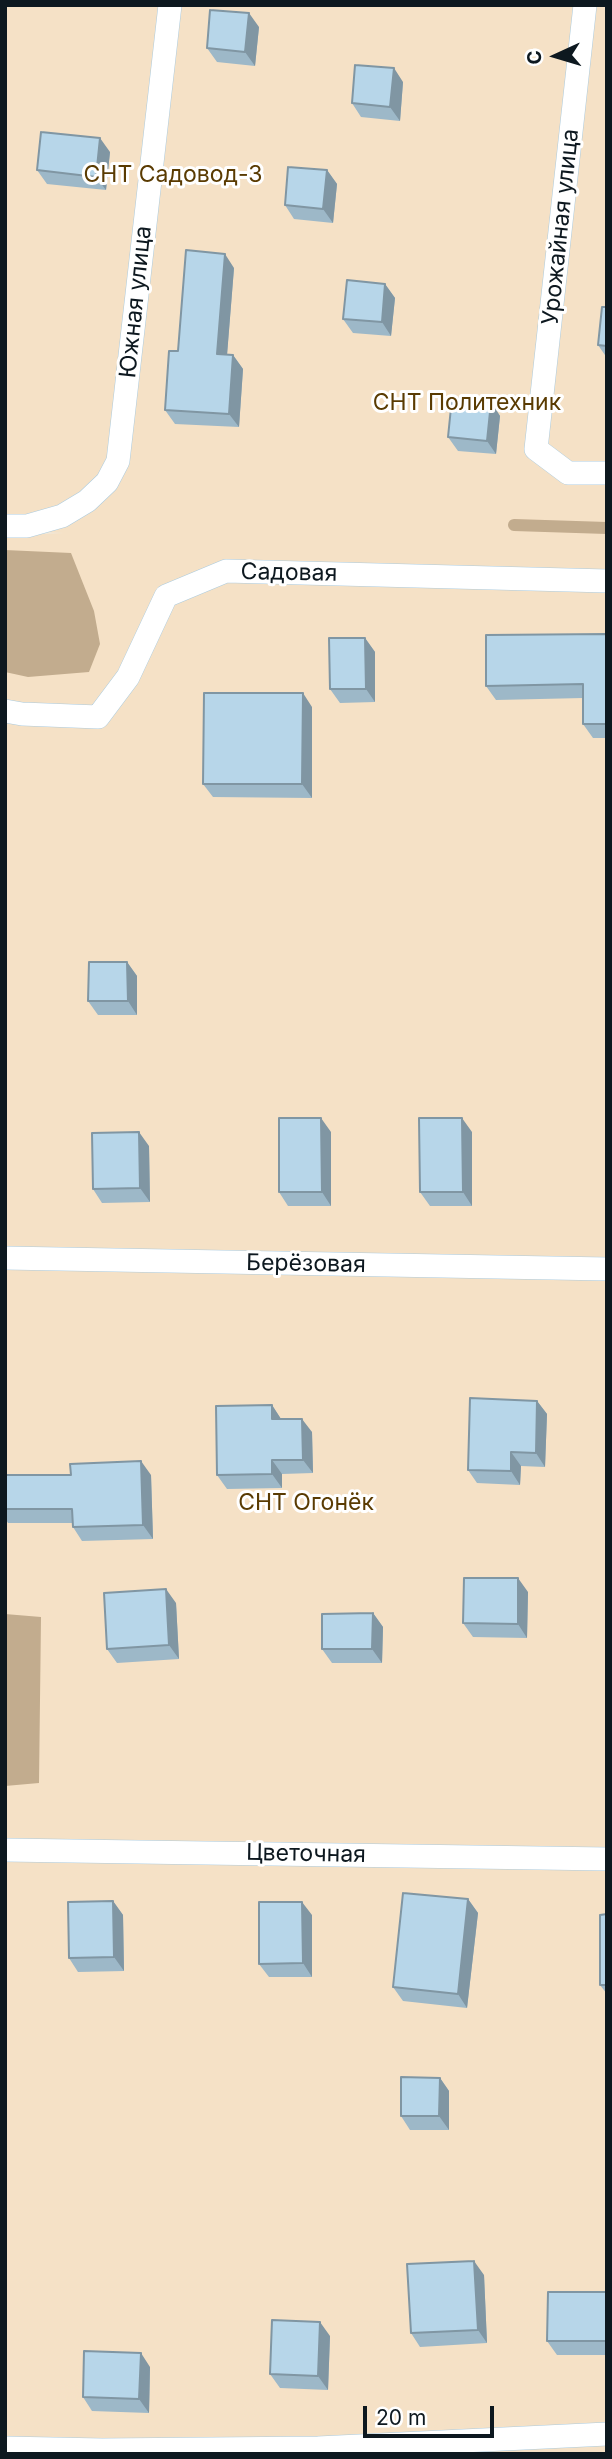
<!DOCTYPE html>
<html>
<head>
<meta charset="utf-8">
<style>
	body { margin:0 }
	#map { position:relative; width:612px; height:2459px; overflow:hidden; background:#eaf6fe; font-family:Inter,sans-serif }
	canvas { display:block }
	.frame { position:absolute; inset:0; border:7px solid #0d181f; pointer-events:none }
	.north { position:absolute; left:521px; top:21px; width:70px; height:70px; -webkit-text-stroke:5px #fff; paint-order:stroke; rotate:266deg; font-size:19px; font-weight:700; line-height:28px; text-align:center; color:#0d181f }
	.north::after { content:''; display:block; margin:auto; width:24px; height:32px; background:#0d181f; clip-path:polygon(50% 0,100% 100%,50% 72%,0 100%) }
	.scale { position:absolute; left:363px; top:2406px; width:131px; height:32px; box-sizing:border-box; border:4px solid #0d181f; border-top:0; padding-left:9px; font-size:21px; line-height:24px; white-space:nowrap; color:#0d181f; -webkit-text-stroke:5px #fff; paint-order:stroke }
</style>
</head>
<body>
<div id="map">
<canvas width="612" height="2459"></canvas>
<div class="frame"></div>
<div class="north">С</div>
<div class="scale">20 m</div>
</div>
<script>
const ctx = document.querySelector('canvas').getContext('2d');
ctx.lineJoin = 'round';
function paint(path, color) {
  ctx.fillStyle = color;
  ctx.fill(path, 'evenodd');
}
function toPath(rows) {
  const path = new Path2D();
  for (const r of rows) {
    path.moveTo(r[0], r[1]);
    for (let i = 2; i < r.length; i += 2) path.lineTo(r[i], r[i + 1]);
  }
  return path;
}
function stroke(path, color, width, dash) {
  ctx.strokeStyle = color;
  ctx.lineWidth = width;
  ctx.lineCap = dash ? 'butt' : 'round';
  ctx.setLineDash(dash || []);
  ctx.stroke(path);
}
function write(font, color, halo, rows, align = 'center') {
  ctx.font = font + ' Inter,sans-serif';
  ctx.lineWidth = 6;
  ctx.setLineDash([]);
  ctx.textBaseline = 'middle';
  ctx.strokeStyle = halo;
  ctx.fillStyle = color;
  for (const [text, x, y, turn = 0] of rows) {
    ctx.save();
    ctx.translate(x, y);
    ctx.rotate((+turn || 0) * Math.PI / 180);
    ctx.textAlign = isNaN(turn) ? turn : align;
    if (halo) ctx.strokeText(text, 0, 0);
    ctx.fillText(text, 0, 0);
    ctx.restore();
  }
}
const green = toPath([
	[5,5,607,5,607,2454,5,2454,5,534,64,533,5,532]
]);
const water = toPath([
	[5,550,71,553,94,611,100,644,89,672,28,677,5,672],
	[5,1614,41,1617,39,1783,5,1786]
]);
const stream = toPath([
	[514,525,607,528]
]);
const lane = toPath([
	[585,5,536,449,568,473,607,473],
	[5,526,27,526,62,516,87,501,107,482,118,461,170,5],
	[5,711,22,714,98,717,128,677,166,596,226,571,607,581],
	[5,1258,607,1269],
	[5,1850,607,1859],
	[5,2448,102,2450,318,2448,607,2434]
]);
const wall = toPath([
	[259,27,255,66,217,62,207,48],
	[403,82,400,121,361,117,352,103],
	[110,152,106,190,47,184,37,170],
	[327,170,337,184,333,223,294,219,285,205],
	[234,268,227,354,233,355,243,369,239,427,175,424,165,410,178,351],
	[385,284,395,298,391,336,353,333,343,319],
	[607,307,607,358,598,345],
	[491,402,500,416,496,454,458,451,448,437],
	[607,634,607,738,593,738,583,724,583,698,496,700,486,686],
	[365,638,375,652,375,702,340,703,330,689],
	[312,707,312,798,213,797,203,784],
	[127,962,137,976,137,1015,98,1015,88,1001],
	[331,1132,331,1206,288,1206,279,1192],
	[472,1132,472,1206,430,1206,420,1192],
	[149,1146,150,1202,102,1203,93,1189],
	[537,1401,547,1414,545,1467,521,1466,520,1485,477,1483,468,1470],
	[272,1405,281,1419,312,1432,313,1473,282,1474,282,1488,227,1489,217,1475],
	[5,1475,151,1475,153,1539,82,1541,73,1527,73,1523,8,1523,5,1518],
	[528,1592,527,1638,473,1637,463,1623],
	[176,1603,179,1659,117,1663,107,1649],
	[373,1613,383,1627,382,1663,332,1663,322,1649],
	[468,1899,478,1913,467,2008,403,2001,393,1987],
	[113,1901,123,1915,124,1971,78,1972,69,1958],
	[607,1914,607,1994,600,1985],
	[312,1915,312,1977,269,1977,259,1964],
	[440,2078,449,2091,449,2130,410,2130,401,2116],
	[484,2275,487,2343,420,2347,411,2333],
	[607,2292,607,2355,557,2355,547,2341],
	[330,2336,328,2390,280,2388,270,2374],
	[150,2367,149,2413,92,2411,83,2397]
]);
const shadedWall = toPath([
	[249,13,259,27,255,66,245,52],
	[394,68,403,82,400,121,390,107],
	[100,138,110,152,106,190,96,177],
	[327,170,337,184,333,223,323,209],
	[225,254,234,268,226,368,217,354],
	[385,284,395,298,391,336,382,322],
	[233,355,243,369,239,427,229,414],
	[491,402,500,416,496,454,487,441],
	[365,638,375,652,375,702,366,689],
	[303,693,312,707,312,798,302,784],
	[127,962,137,976,137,1015,128,1001],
	[321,1118,331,1132,331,1206,322,1192],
	[462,1118,472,1132,472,1206,463,1192],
	[139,1132,149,1146,150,1202,140,1188],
	[537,1401,547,1414,545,1467,536,1453],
	[272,1405,281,1419,272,1419],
	[302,1419,312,1432,313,1473,303,1460],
	[511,1452,521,1466,520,1485,511,1471],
	[272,1460,282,1474,282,1488,272,1474],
	[141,1461,151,1475,153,1539,143,1525],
	[518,1578,528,1592,527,1638,518,1624],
	[166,1589,176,1603,179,1659,169,1645],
	[373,1613,383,1627,382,1663,372,1649],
	[468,1899,478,1913,467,2008,458,1994],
	[113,1901,123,1915,124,1971,114,1957],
	[302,1902,312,1915,312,1977,303,1963],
	[440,2078,449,2091,449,2130,439,2116],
	[474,2261,484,2275,487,2343,478,2330],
	[320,2322,330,2336,328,2390,318,2376],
	[141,2353,150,2367,149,2413,139,2399]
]);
const building = toPath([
	[210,10,249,13,245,52,207,48,210,10],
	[355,65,394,68,390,107,352,103,355,65],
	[41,132,100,138,96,177,37,170,41,132],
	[288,167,327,170,323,209,285,205,288,167],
	[186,250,225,254,217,354,233,355,229,414,165,410,169,351,178,351,186,250],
	[347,280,385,284,382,322,343,319,347,280],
	[602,307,607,307,607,346,598,345,602,307],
	[452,398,491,402,487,441,448,437,452,398],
	[607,634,607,724,583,724,583,684,486,686,486,635,607,634],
	[329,638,365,638,366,689,330,689,329,638],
	[204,693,303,693,302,784,203,784,204,693],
	[89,962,127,962,128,1001,88,1001,89,962],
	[279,1118,321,1118,322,1192,279,1192,279,1118],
	[419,1118,462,1118,463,1192,420,1192,419,1118],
	[139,1132,140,1188,93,1189,92,1133,139,1132],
	[470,1398,537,1401,536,1453,511,1452,511,1471,468,1470,470,1398],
	[272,1405,272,1419,302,1419,303,1460,272,1460,272,1474,217,1475,216,1406,272,1405],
	[141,1461,143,1525,73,1527,72,1509,5,1509,5,1475,71,1475,70,1464,141,1461],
	[464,1578,518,1578,518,1624,463,1623,464,1578],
	[166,1589,169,1645,107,1649,104,1593,166,1589],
	[373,1613,372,1649,322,1649,322,1614,373,1613],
	[403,1893,468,1899,458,1994,393,1987,403,1893],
	[113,1901,114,1957,69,1958,68,1902,113,1901],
	[259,1902,302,1902,303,1963,259,1964,259,1902],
	[607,1914,607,1985,600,1985,600,1915,607,1914],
	[401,2077,440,2078,439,2116,401,2116,401,2077],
	[474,2261,478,2330,411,2333,407,2264,474,2261],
	[548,2292,607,2292,607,2341,547,2341,548,2292],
	[272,2320,320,2322,318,2376,270,2374,272,2320],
	[84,2351,141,2353,139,2399,83,2397,84,2351]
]);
const parkNames = [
	["СНТ Садовод-3",173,175],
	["СНТ Политехник",467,403],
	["СНТ Огонёк",306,1503]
];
const streetNames = [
	["Урожайная улица",561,227,-84],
	["Южная улица",136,302,-84],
	["Садовая",289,573,1],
	["Берёзовая",306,1264,1],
	["Цветочная",306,1854,1]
];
paint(green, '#f5e1c6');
paint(water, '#c2ac8e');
stroke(stream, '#c2ac8e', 12);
stroke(lane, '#accbde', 24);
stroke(lane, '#fff', 23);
paint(wall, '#9db8c8');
paint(shadedWall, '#8096a3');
paint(building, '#b7d6e9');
stroke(building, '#8096a3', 2);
write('23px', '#5a3b02', '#fff', parkNames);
write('23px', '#0d181f', '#fff', streetNames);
</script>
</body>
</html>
